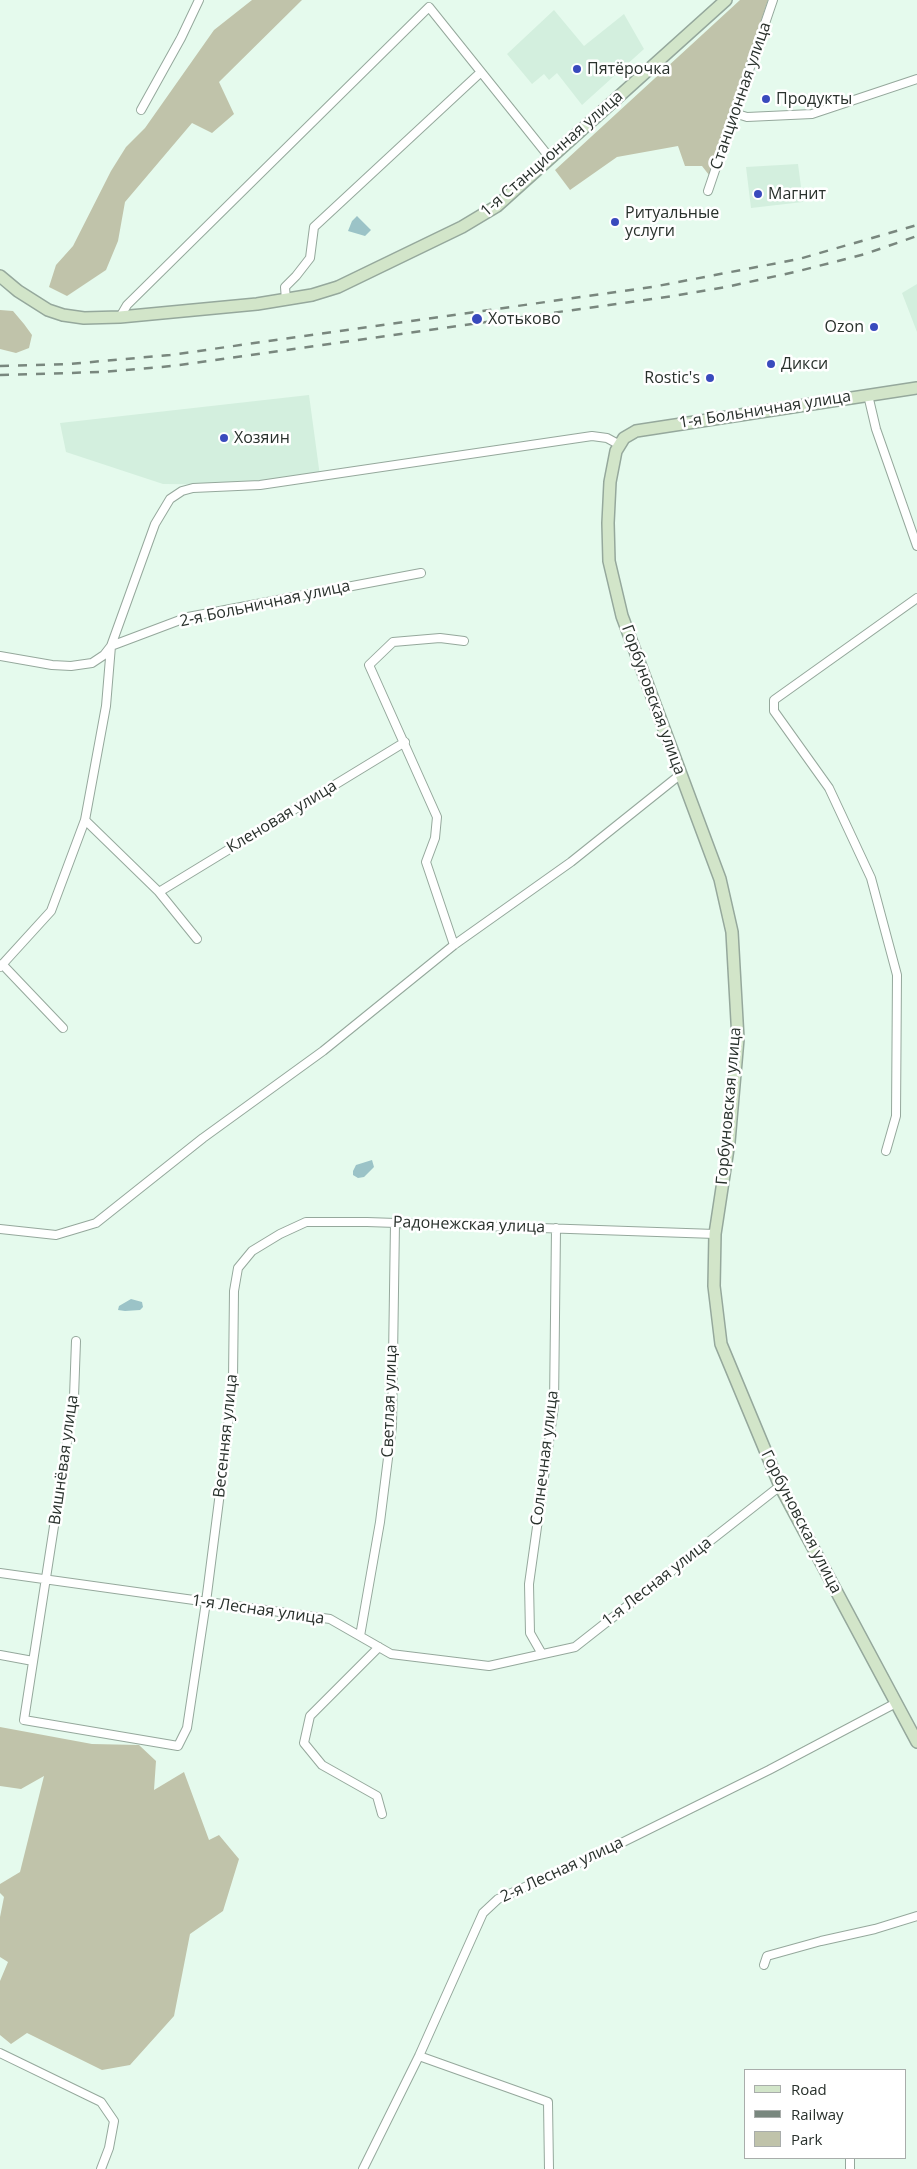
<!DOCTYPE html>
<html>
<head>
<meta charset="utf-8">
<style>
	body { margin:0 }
	#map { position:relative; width:917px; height:2169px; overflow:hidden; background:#e5faed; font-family:"Open Sans",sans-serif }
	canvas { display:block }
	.legend { position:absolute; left:744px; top:2069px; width:162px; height:90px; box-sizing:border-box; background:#fff; border:1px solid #a9adab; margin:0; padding:6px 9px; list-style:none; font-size:15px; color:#29312c }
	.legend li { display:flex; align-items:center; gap:10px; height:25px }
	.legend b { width:25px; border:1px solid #a9adab }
</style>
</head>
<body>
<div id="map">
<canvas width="917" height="2169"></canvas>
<ul class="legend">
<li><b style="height:6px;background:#d2e5c9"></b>Road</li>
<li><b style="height:6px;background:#79877e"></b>Railway</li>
<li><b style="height:14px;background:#c0c3aa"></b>Park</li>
</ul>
</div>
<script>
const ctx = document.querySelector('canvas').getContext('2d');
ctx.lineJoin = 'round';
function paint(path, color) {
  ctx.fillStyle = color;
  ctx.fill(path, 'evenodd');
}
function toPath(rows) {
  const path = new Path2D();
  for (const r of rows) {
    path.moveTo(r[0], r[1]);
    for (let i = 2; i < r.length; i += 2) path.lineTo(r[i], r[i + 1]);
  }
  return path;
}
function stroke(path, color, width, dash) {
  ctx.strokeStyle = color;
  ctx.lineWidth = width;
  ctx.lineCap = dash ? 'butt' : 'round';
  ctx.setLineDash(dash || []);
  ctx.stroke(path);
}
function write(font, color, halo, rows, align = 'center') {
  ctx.font = font + ' "Open Sans",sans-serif';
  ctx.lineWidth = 5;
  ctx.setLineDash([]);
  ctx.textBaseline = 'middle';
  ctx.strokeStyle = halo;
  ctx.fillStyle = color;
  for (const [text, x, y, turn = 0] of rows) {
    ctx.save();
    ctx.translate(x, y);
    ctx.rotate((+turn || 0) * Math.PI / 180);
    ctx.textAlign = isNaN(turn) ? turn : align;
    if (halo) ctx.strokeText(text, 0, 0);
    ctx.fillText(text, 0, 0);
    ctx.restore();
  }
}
const built = toPath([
	[554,10,584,46,624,14,644,49,582,105,557,73,549,80,544,74,532,84,507,54],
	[798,164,803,202,751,208,746,167],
	[917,284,917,332,902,293],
	[309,395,320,476,260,485,163,484,66,452,60,423]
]);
const green = toPath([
	[252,0,302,0,219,82,234,114,212,133,192,123,125,202,118,241,106,270,67,296,49,287,56,265,73,246,111,171,126,147,145,128,214,30],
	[740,0,768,0,709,175,702,166,685,166,678,146,617,157,570,190,555,170],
	[0,310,13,311,24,324,32,335,29,348,16,353,0,349],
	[0,1727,92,1744,139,1745,156,1761,154,1790,184,1772,209,1840,219,1835,239,1859,223,1911,190,1934,174,2016,130,2065,102,2070,27,2033,11,2044,0,2035,0,1981,8,1962,0,1957,0,1917,4,1897,0,1893,0,1884,20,1872,44,1776,21,1789,0,1786]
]);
const water = toPath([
	[357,216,371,230,365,236,348,231,352,221],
	[372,1160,374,1167,364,1177,358,1178,353,1175,353,1171,356,1165],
	[131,1299,142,1302,143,1307,140,1310,125,1311,118,1310,119,1306]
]);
const street = toPath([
	[141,110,181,38,199,0],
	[734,113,747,117,812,114,917,79],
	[708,191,773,0],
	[286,300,285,287,296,276,310,258,314,227,481,72],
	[120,317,127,305,429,7,550,158],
	[868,395,876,429,917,546],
	[0,656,52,665,71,666,92,663,104,655,111,646,155,524,170,499,182,491,193,488,260,485,592,436,607,438,618,444],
	[85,820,159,892,197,939],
	[159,892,405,742],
	[454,945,426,862,435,838,437,817,369,665,393,642,440,638,464,641],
	[2,964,63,1028],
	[0,967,51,911,85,820,106,706,111,646,188,617,421,573],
	[886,1151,896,1116,897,975,871,878,829,788,774,711,774,700,917,598],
	[0,1229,56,1235,96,1223,203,1138,323,1051,454,945,571,862,681,774],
	[76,1341,74,1397,24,1720,178,1746,187,1728,206,1602,224,1461,233,1379,234,1291,238,1268,252,1251,280,1234,306,1222,367,1222,715,1234],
	[0,1573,330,1619,391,1654,489,1666,575,1647,780,1486],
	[360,1636,380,1522,392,1426,395,1223],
	[379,1647,310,1716,304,1743,322,1765,377,1796,382,1814],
	[542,1654,530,1633,529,1584,554,1406,556,1228],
	[0,1655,33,1661],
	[764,1965,767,1956,821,1941,875,1929,917,1916],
	[0,2053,101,2102,114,2121,109,2148,101,2169],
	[419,2056,548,2102,549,2169],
	[363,2169,419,2056,483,1913,498,1899,599,1854,769,1770,896,1703],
	[850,2169,850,2158]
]);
const secondary = toPath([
	[0,276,18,291,48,310,63,315,84,318,120,317,257,304,312,295,338,287,462,227,497,206,726,0],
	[917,388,636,431,624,438,616,451,610,482,608,523,609,561,622,616,720,879,732,932,738,1039,729,1142,715,1234,714,1286,721,1344,780,1486,917,1742]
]);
const rail = toPath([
	[0,366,69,364,170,355,652,287,799,259,917,225],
	[0,375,102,372,172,366,673,296,726,287,795,272,865,254,917,236]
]);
const markers = [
	[577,69,5,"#394abd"],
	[766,99,5,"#394abd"],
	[758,194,5,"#394abd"],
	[615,222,5,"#394abd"],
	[477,319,6,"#394abd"],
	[874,327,5,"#394abd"],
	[771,364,5,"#394abd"],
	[710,378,5,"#394abd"],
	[224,438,5,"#394abd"]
];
const poiNames = [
	["Пятёрочка",587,69],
	["Продукты",776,99],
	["Магнит",768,194],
	["Ритуальные",625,213],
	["услуги",625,231],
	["Хотьково",488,319],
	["Ozon",864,327,"right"],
	["Дикси",781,364],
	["Rostic's",700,378,"right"],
	["Хозяин",234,438]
];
const streetNames = [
	["Станционная улица",741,96,-71],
	["1-я Станционная улица",552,154,-41],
	["1-я Больничная улица",765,410,-9],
	["2-я Больничная улица",265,604,-12],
	["Горбуновская улица",653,700,70],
	["Кленовая улица",282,817,-31],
	["Горбуновская улица",729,1106,-85],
	["Радонежская улица",469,1225,2],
	["Светлая улица",390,1401,-88],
	["Весенняя улица",226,1436,-84],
	["Солнечная улица",545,1458,-83],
	["Вишнёвая улица",64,1460,-82],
	["Горбуновская улица",801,1522,63],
	["1-я Лесная улица",657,1582,-38],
	["1-я Лесная улица",258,1610,8],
	["2-я Лесная улица",562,1870,-25]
];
paint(built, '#d3efde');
paint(green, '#c0c3aa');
paint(water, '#9bc3c7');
stroke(street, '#95a89c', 10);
stroke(secondary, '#95a89c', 14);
stroke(street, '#fff', 8);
stroke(secondary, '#d2e5c9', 11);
stroke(rail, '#79877e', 2.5, [9, 9]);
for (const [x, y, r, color] of markers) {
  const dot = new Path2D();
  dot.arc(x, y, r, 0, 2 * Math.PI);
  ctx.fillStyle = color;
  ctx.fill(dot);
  stroke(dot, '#fff', 2);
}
write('16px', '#29312c', '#fff', poiNames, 'left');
write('16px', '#29312c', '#fff', streetNames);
</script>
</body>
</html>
